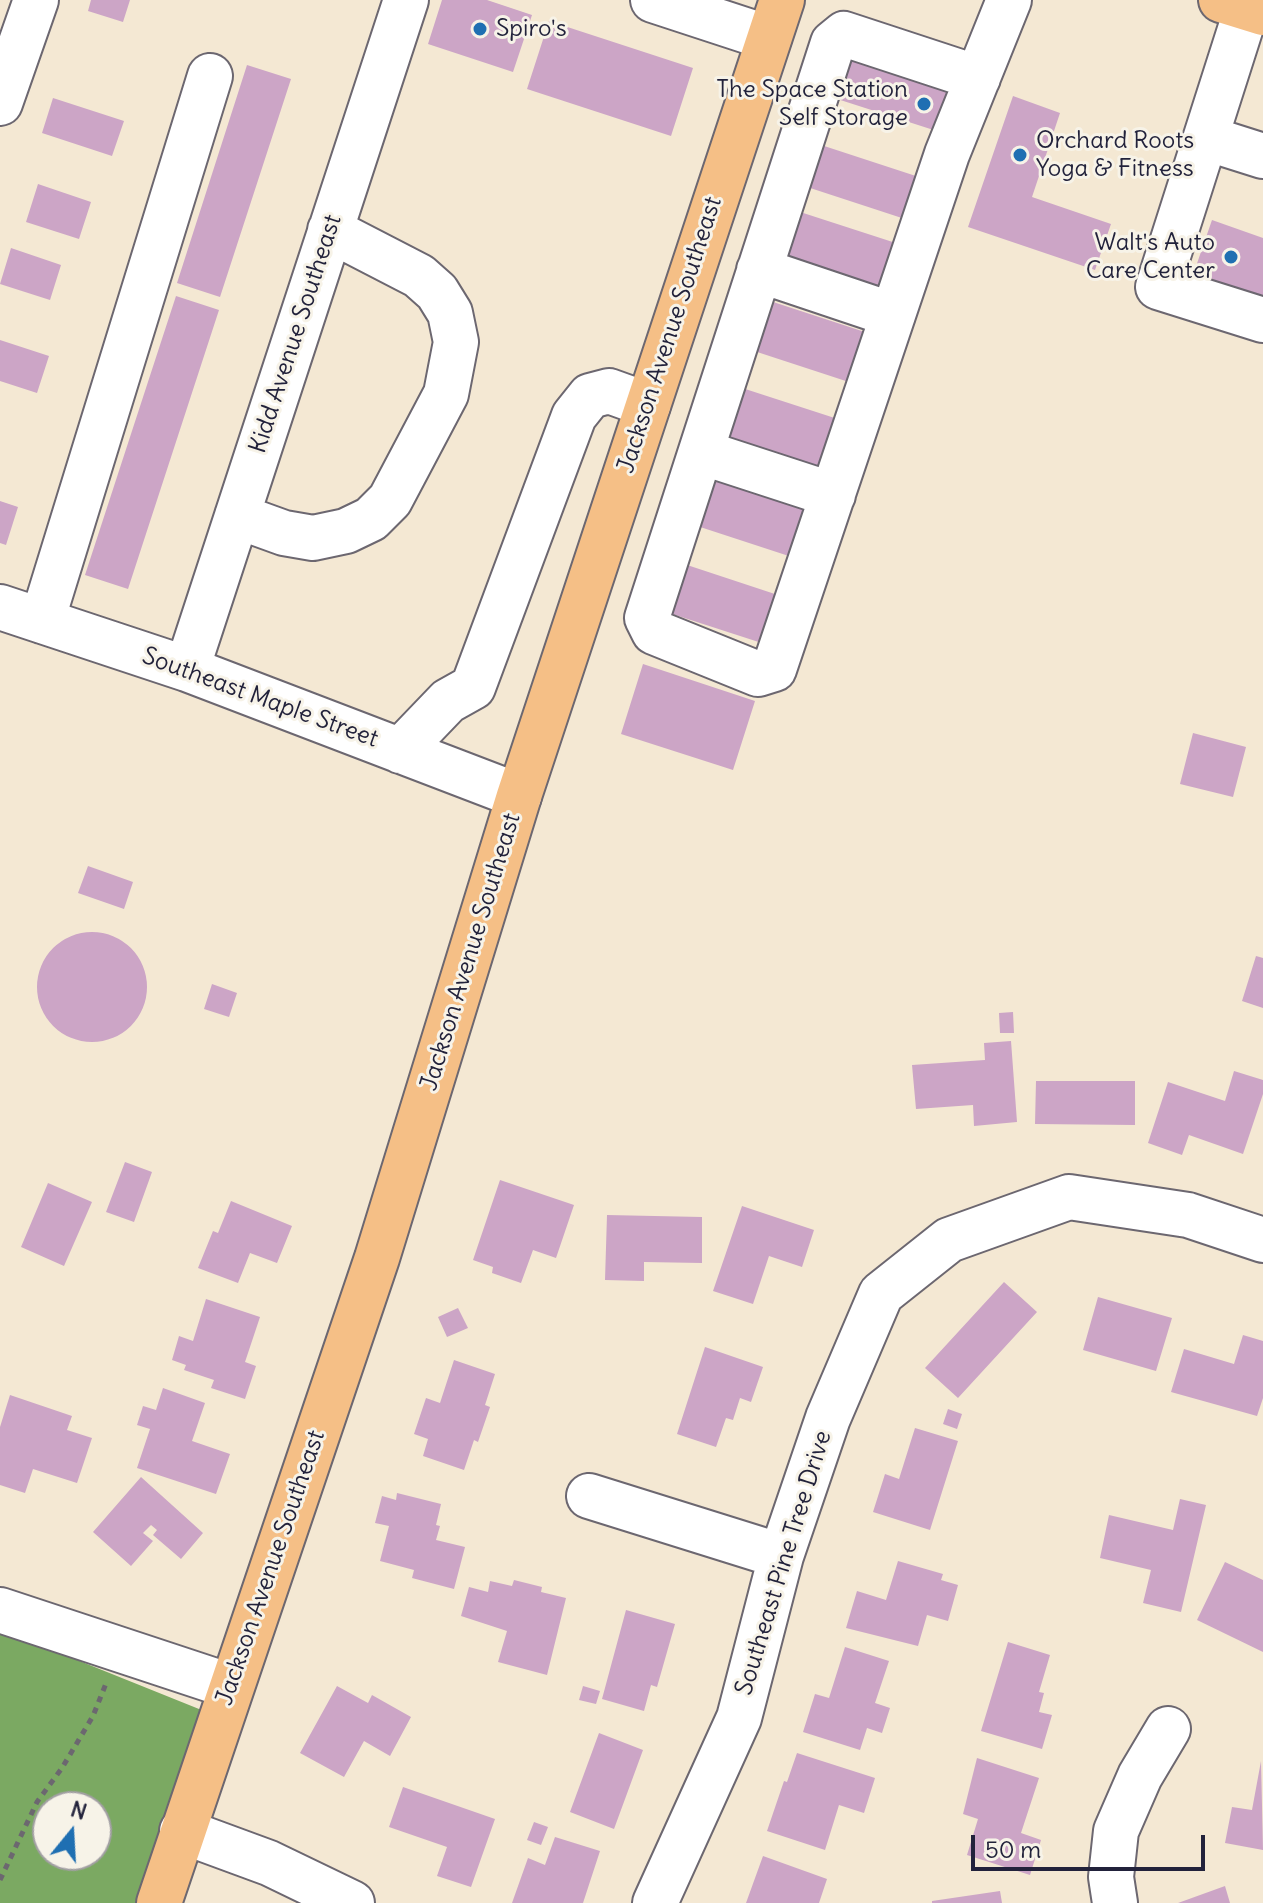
<!DOCTYPE html>
<html>
<head>
<meta charset="utf-8">
<style>
	body { margin:0 }
	#map { position:relative; width:1263px; height:1903px; overflow:hidden; background:#f4e8d3; font-family:Delius,sans-serif }
	canvas { display:block }
	.north { position:absolute; left:32px; top:1791px; width:80px; height:80px; box-sizing:border-box; background:#f7f3e8; border:2px solid #a29fa3; border-radius:50%; rotate:18deg; font-size:22px; font-weight:700; line-height:32px; text-align:center; color:#22223b }
	.north::after { content:''; display:block; margin:auto; width:28px; height:36px; background:#1f6fb2; clip-path:polygon(50% 0,100% 100%,50% 72%,0 100%) }
	.scale { position:absolute; left:971px; top:1835px; width:234px; height:36px; box-sizing:border-box; border:4px solid #22223b; border-top:0; padding-left:10px; font-size:24px; line-height:28px; white-space:nowrap; color:#22223b; -webkit-text-stroke:6px #f7f3e8; paint-order:stroke }
</style>
</head>
<body>
<div id="map">
<canvas width="1263" height="1903"></canvas>
<div class="north">N</div>
<div class="scale">50 m</div>
</div>
<script>
const ctx = document.querySelector('canvas').getContext('2d');
ctx.lineJoin = 'round';
function paint(path, color) {
  ctx.fillStyle = color;
  ctx.fill(path, 'evenodd');
}
function toPath(rows) {
  const path = new Path2D();
  for (const r of rows) {
    if (r.length === 3) {
      path.moveTo(r[0] + r[2], r[1]);
      path.arc(r[0], r[1], r[2], 0, 2 * Math.PI);
      continue;
    }
    path.moveTo(r[0], r[1]);
    for (let i = 2; i < r.length; i += 2) path.lineTo(r[i], r[i + 1]);
  }
  return path;
}
function stroke(path, color, width, dash) {
  ctx.strokeStyle = color;
  ctx.lineWidth = width;
  ctx.lineCap = dash ? 'butt' : 'round';
  ctx.setLineDash(dash || []);
  ctx.stroke(path);
}
function write(font, color, halo, rows, align = 'center') {
  ctx.font = font + ' Delius,sans-serif';
  ctx.lineWidth = 6;
  ctx.setLineDash([]);
  ctx.textBaseline = 'middle';
  ctx.strokeStyle = halo;
  ctx.fillStyle = color;
  for (const [text, x, y, turn = 0] of rows) {
    ctx.save();
    ctx.translate(x, y);
    ctx.rotate((+turn || 0) * Math.PI / 180);
    ctx.textAlign = isNaN(turn) ? turn : align;
    if (halo) ctx.strokeText(text, 0, 0);
    ctx.fillText(text, 0, 0);
    ctx.restore();
  }
}
const forest = toPath([
	[0,1629,204,1711,142,1903,0,1903],
	[48,1807,96,1807,96,1855,48,1855]
]);
const building = toPath([
	[91,0,130,0,123,22,88,11],
	[442,0,487,0,532,15,513,72,428,44],
	[549,21,693,68,671,136,527,89],
	[844,57,959,95,946,134,831,97],
	[247,65,291,79,220,297,177,283],
	[1013,96,1060,113,1032,197,1111,224,1095,270,968,227],
	[53,98,124,121,112,156,42,133],
	[815,143,925,179,911,221,801,185],
	[38,184,91,202,79,239,26,222],
	[794,210,905,246,890,291,780,255],
	[1212,220,1263,238,1263,299,1193,275],
	[11,248,61,265,50,300,0,284],
	[176,296,219,310,128,589,85,575],
	[764,299,874,335,858,385,748,349],
	[0,340,49,356,37,393,0,381],
	[736,386,847,422,831,473,719,437],
	[707,476,817,512,801,560,691,524],
	[0,501,18,507,6,545,0,543],
	[678,562,790,599,774,647,663,611],
	[643,664,755,701,733,770,621,734],
	[1193,733,1246,747,1233,797,1180,784],
	[88,866,133,882,124,909,78,893],
	[92,987,55],
	[1256,956,1263,958,1263,1008,1242,1001],
	[212,984,237,993,229,1017,204,1009],
	[1013,1012,1014,1033,1000,1033,999,1013],
	[1011,1041,1017,1122,974,1126,973,1105,916,1109,912,1065,985,1060,984,1043],
	[1234,1071,1263,1080,1263,1094,1243,1154,1189,1135,1182,1155,1148,1143,1168,1082,1225,1101],
	[1036,1081,1135,1081,1135,1125,1035,1124],
	[125,1162,152,1172,134,1222,106,1212],
	[500,1180,574,1205,556,1258,533,1250,521,1283,492,1273,493,1267,473,1260],
	[48,1183,92,1202,64,1266,21,1247],
	[231,1201,292,1226,277,1263,250,1253,238,1283,198,1268,213,1231,218,1233],
	[742,1206,814,1230,802,1267,769,1256,753,1304,713,1291],
	[607,1215,702,1217,702,1263,644,1262,644,1281,605,1280],
	[1004,1282,1037,1312,958,1398,925,1368],
	[1098,1297,1172,1318,1156,1371,1083,1350],
	[206,1299,260,1317,245,1362,256,1366,245,1399,211,1388,214,1380,184,1370,186,1365,172,1360,179,1336,193,1341],
	[458,1308,468,1328,447,1337,438,1317],
	[1243,1335,1263,1341,1263,1398,1257,1416,1171,1392,1184,1349,1234,1364],
	[705,1347,763,1367,751,1402,740,1398,733,1420,726,1418,716,1447,677,1434],
	[454,1360,495,1374,485,1405,490,1407,478,1442,474,1440,464,1470,423,1456,428,1439,414,1434,426,1398,440,1403],
	[163,1388,205,1403,192,1441,230,1454,216,1494,137,1468,150,1429,137,1425,143,1406,156,1410],
	[10,1395,72,1416,67,1430,92,1438,77,1483,33,1469,25,1493,0,1485,0,1427],
	[948,1409,962,1414,957,1429,943,1424],
	[915,1428,958,1441,930,1530,873,1512,885,1474,899,1479],
	[141,1477,203,1533,181,1559,153,1535,157,1530,151,1525,143,1533,153,1541,131,1566,93,1532],
	[397,1493,441,1504,436,1525,440,1526,436,1540,465,1547,454,1589,412,1578,414,1570,380,1561,389,1526,375,1523,382,1496,396,1500],
	[1180,1499,1206,1505,1181,1612,1143,1603,1151,1570,1100,1558,1109,1515,1173,1530],
	[898,1561,943,1574,941,1580,958,1585,948,1621,927,1615,918,1646,846,1628,857,1591,886,1600],
	[1225,1562,1263,1580,1263,1652,1197,1620],
	[514,1580,542,1587,541,1592,566,1598,547,1675,498,1662,507,1631,461,1616,469,1587,488,1592,490,1581,512,1586],
	[626,1610,675,1624,657,1687,651,1685,644,1711,602,1699],
	[1008,1642,1050,1655,1039,1692,1044,1693,1039,1712,1052,1715,1042,1749,981,1731],
	[845,1647,889,1661,875,1703,890,1708,882,1733,867,1728,860,1750,803,1732,815,1694,829,1698],
	[337,1686,368,1703,372,1695,411,1717,390,1756,364,1741,344,1777,300,1753],
	[583,1686,600,1691,596,1704,579,1700],
	[599,1733,643,1750,614,1829,570,1812],
	[797,1753,875,1778,864,1813,839,1805,825,1850,767,1831,784,1781,787,1782],
	[977,1758,1039,1778,1021,1833,1041,1840,1030,1875,967,1855,978,1819,963,1814],
	[1261,1761,1263,1850,1225,1843,1232,1807,1252,1810],
	[403,1787,495,1819,471,1887,437,1876,447,1847,389,1827],
	[534,1822,548,1827,541,1845,527,1840],
	[555,1837,600,1851,583,1903,512,1903,528,1858,545,1865],
	[763,1856,827,1879,819,1903,746,1903],
	[1225,1886,1230,1903,1178,1903],
	[1000,1891,1002,1903,932,1903,932,1901]
]);
const path = toPath([
	[0,1880,37,1802,62,1768,93,1716,107,1681]
]);
const minor = toPath([
	[653,0,769,38],
	[1247,8,1158,287,1263,320],
	[978,78,844,34,833,43,647,618,654,632,758,674,774,669,947,154,1009,0],
	[0,103,36,0],
	[1206,138,1263,156],
	[759,270,893,315],
	[701,452,833,495],
	[237,516,284,533,313,538,346,531,371,519,390,500,446,394,456,342,450,313,437,292,419,276,330,230],
	[0,607,187,669,519,796],
	[42,621,210,76],
	[187,669,406,0],
	[400,751,448,701,473,687,574,416,590,396,609,391,648,405],
	[589,1496,781,1556],
	[0,1610,230,1686],
	[182,1831,269,1863,352,1903],
	[655,1903,739,1718,781,1556,828,1418,881,1294,949,1240,1069,1197,1188,1215,1263,1240],
	[1115,1903,1111,1877,1116,1831,1140,1776,1168,1729]
]);
const major = toPath([
	[1221,0,1263,13],
	[159,1903,377,1258,519,796,782,0]
]);
const markers = [
	[480,29,8,"#1f6fb2"],
	[924,104,8,"#1f6fb2"],
	[1020,155,8,"#1f6fb2"],
	[1231,257,8,"#1f6fb2"]
];
const poiNames = [
	["Spiro's",496,29],
	["The Space Station",908,90,"right"],
	["Self Storage",908,118,"right"],
	["Orchard Roots",1036,141],
	["Yoga & Fitness",1036,169],
	["Walt's Auto",1215,243,"right"],
	["Care Center",1215,271,"right"]
];
const streetNames = [
	["Kidd Avenue Southeast",296,334,-72],
	["Jackson Avenue Southeast",670,335,-72],
	["Southeast Maple Street",260,698,20],
	["Jackson Avenue Southeast",471,952,-73],
	["Southeast Pine Tree Drive",784,1563,-73],
	["Jackson Avenue Southeast",271,1568,-71]
];
paint(forest, '#7ba962');
paint(building, '#cca5c6');
stroke(minor, '#6c6770', 48);
stroke(major, '#6c6770', 48);
stroke(path, '#6c6770', 5, [6, 6]);
stroke(minor, '#fff', 44);
stroke(major, '#f5bf86', 44);
for (const [x, y, r, color] of markers) {
  const dot = new Path2D();
  dot.arc(x, y, r, 0, 2 * Math.PI);
  ctx.fillStyle = color;
  ctx.fill(dot);
  stroke(dot, '#f7f3e8', 3);
}
write('24px', '#22223b', '#f7f3e8', poiNames, 'left');
write('24px', '#22223b', '#f7f3e8', streetNames);
</script>
</body>
</html>
